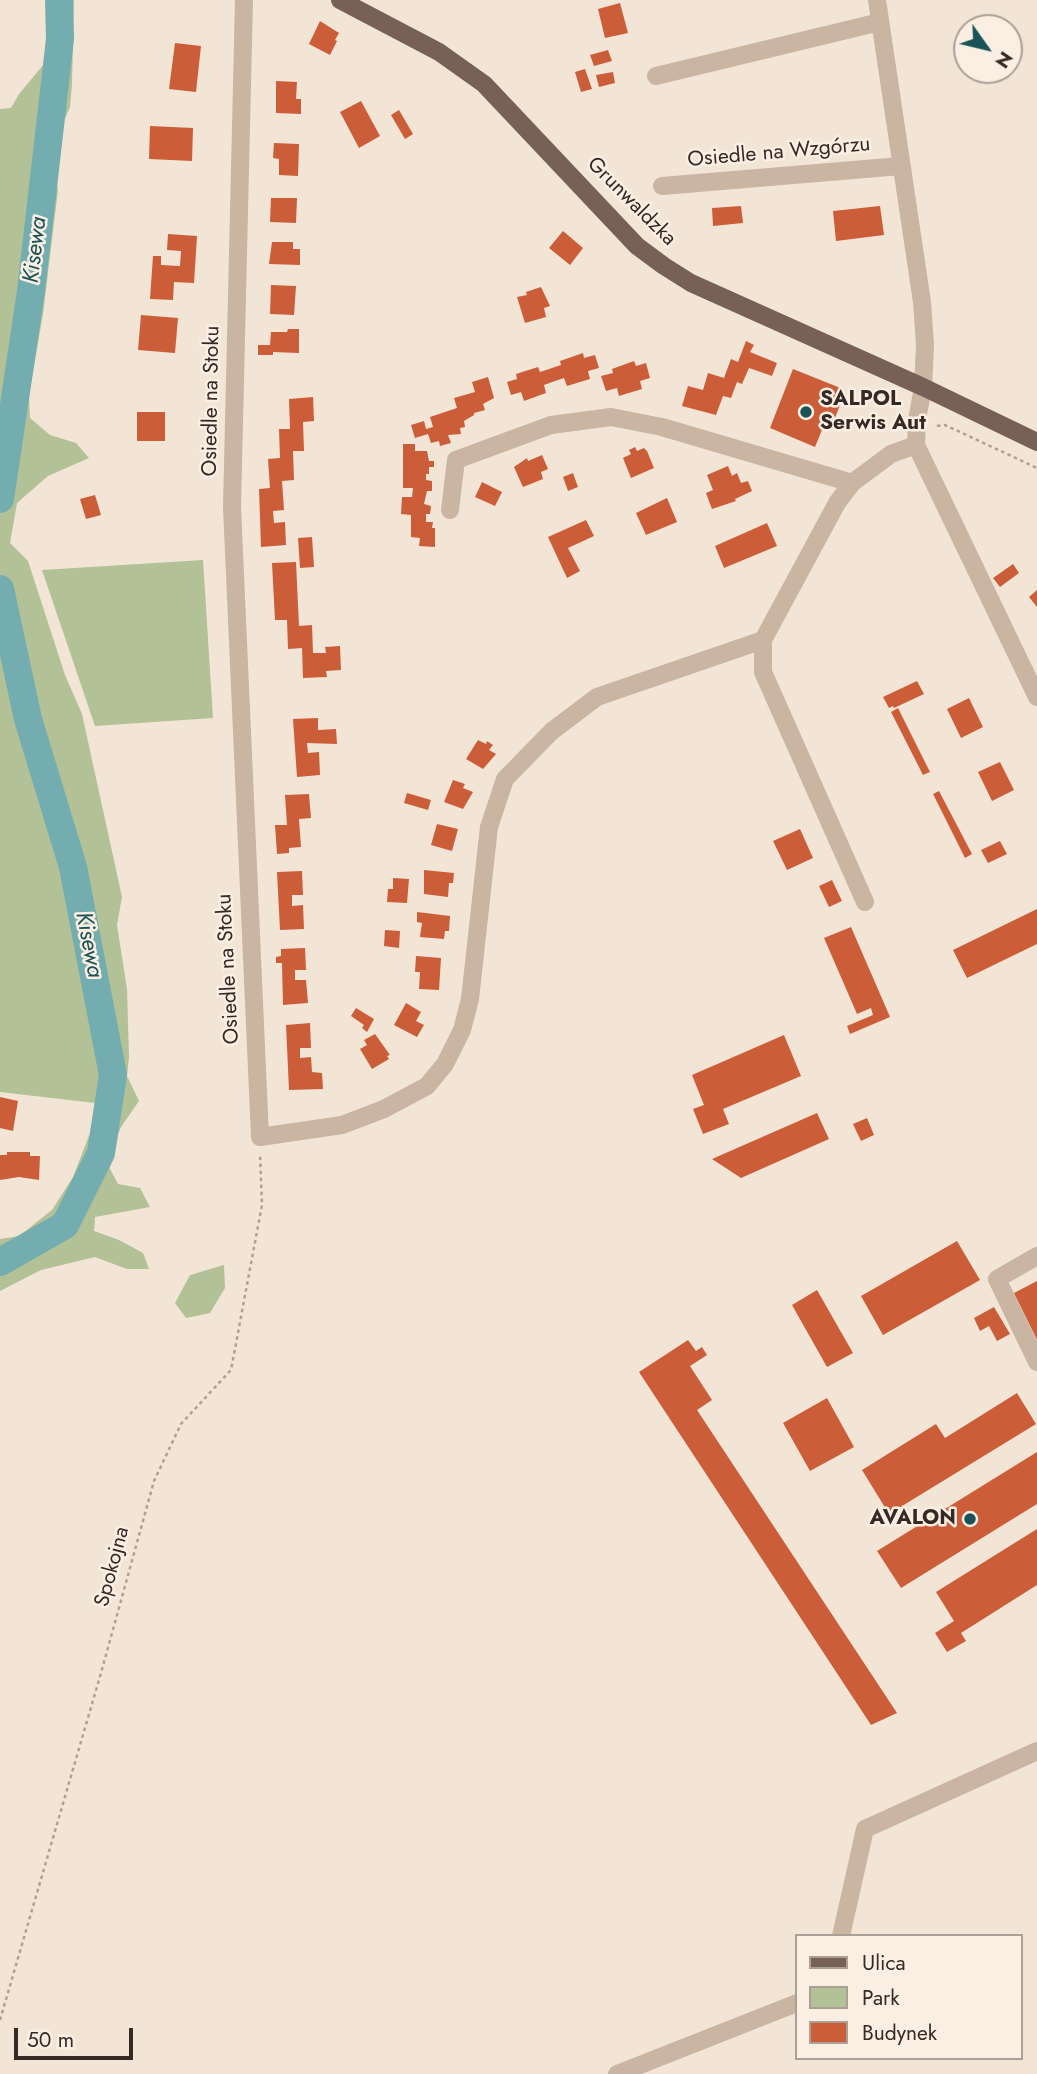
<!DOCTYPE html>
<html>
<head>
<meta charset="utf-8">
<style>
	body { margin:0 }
	#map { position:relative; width:1037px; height:2074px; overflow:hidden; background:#f2e5d6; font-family:Jost,sans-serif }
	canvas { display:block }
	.legend { position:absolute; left:795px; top:1934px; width:228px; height:126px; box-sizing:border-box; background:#faefe2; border:2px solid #aba096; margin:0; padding:9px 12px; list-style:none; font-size:21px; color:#342925 }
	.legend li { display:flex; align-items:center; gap:14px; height:35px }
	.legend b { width:35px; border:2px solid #aba096 }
	.north { position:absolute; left:953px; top:14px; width:70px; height:70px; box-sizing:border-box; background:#faefe2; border:2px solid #aba096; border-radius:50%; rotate:124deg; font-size:19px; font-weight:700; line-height:28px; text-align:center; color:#342925 }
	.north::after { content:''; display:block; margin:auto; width:24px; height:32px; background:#195357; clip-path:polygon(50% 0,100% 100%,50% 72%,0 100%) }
	.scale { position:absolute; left:14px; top:2028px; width:119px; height:32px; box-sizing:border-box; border:4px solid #342925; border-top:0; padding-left:9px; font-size:21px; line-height:24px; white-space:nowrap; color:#342925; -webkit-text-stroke:5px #faefe2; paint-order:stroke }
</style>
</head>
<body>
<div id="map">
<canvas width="1037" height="2074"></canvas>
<ul class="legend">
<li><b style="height:9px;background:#776055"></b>Ulica</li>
<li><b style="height:19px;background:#b2c196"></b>Park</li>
<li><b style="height:19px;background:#cc5d39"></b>Budynek</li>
</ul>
<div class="north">N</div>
<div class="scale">50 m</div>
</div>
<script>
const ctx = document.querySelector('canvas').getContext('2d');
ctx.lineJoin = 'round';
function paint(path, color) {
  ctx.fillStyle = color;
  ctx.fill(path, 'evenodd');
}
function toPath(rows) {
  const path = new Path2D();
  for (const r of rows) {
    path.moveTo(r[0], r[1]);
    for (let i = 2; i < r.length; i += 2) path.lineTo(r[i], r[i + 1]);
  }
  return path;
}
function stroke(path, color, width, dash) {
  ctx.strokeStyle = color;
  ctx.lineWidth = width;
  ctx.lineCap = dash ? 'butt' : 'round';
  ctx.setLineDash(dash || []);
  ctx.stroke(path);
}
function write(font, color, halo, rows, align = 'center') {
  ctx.font = font + ' Jost,sans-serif';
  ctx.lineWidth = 5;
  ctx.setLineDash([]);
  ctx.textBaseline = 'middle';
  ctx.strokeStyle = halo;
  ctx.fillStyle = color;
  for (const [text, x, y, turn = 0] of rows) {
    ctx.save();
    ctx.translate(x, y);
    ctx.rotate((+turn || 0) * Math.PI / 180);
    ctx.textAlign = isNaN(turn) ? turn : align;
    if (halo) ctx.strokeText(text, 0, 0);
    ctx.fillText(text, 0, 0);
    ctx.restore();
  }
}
const green = toPath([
	[49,0,74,0,72,84,70,107,56,140,53,168,58,190,43,314,29,395,30,418,50,435,76,443,89,458,48,476,17,503,10,543,28,561,65,675,82,714,122,897,117,925,127,989,129,1057,127,1076,139,1101,121,1127,111,1151,110,1169,118,1184,140,1188,150,1207,95,1217,94,1231,119,1240,143,1253,149,1269,127,1269,95,1257,41,1270,0,1291,0,1239,19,1236,52,1210,73,1177,90,1133,95,1103,0,1092,0,109,11,108,19,94,44,64],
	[203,560,213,718,95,726,42,570],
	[224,1265,225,1288,210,1313,186,1318,175,1303,190,1275]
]);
const river = toPath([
	[0,499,31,291,60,39,59,0],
	[0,589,28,719,73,867,113,1075,101,1153,65,1225,0,1262]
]);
const building = toPath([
	[620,3,628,33,605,38,598,9],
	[320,21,339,33,335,40,337,41,330,55,309,44],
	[175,43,201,46,196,92,169,89],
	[608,50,612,61,594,66,590,55],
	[585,69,592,89,581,92,575,72],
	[613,72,615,83,599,87,596,75],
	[276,81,297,82,296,99,301,99,301,114,276,113],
	[361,101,380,136,359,148,340,112],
	[399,110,413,134,405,139,391,115],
	[150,126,193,128,192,161,149,159],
	[274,143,299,144,298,176,279,175,279,159,273,158],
	[271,198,297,198,296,223,270,222],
	[741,206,743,223,713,226,712,208],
	[880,206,884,235,836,241,833,211],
	[563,231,583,248,570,265,549,248],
	[168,234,197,236,194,283,174,282,173,300,150,299,153,256,161,256,161,265,180,266,181,251,167,250],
	[272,242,293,242,293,249,300,249,300,265,269,264],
	[271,285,296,286,294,315,270,314],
	[541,287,550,306,544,308,546,317,525,323,517,297,527,295,526,292],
	[141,315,178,318,175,353,138,350],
	[288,329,299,329,299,353,273,352,273,355,258,355,258,345,270,345,271,332,287,332],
	[746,341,754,345,750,352,777,363,772,376,749,368,742,384,737,382,731,398,723,396,716,415,682,406,688,386,703,390,708,373,724,378,731,359,738,362],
	[583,353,584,358,595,355,599,368,588,371,590,379,567,386,564,378,555,381,544,385,546,393,524,401,521,392,511,395,507,382,517,379,516,374,538,367,540,372,561,365,560,361],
	[634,361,636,366,646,363,650,378,640,381,642,389,619,396,617,388,606,391,601,376,613,373,612,369],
	[793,369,843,389,837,403,840,405,833,423,826,420,815,447,770,428],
	[488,377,494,398,483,404,485,410,474,413,474,415,464,421,465,427,460,428,461,434,448,435,451,443,440,446,439,441,431,443,428,434,415,438,411,425,424,421,426,429,433,427,430,417,457,408,454,398,475,392,472,382],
	[313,397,314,421,303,422,304,451,293,451,294,480,282,481,284,510,273,511,274,523,285,522,286,545,261,547,259,489,270,488,268,459,280,458,279,429,290,429,289,399],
	[137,412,165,412,165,441,137,441],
	[403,444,415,444,415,451,427,451,429,461,434,461,434,467,429,467,429,474,426,474,426,480,432,481,432,491,427,491,424,504,431,506,430,514,426,514,426,522,433,522,432,528,435,528,435,547,419,546,420,538,411,537,411,515,401,514,402,497,412,497,413,488,403,488],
	[635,447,637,451,644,448,647,451,654,468,631,478,623,458,631,454,629,450],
	[542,455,548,469,541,472,543,479,523,487,514,467,527,458,528,461],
	[728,466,732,476,737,473,741,483,748,481,752,491,735,499,736,501,712,509,706,493,713,490,707,475],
	[573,473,578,487,568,491,563,477],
	[482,482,502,492,495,506,475,497],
	[95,495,101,515,86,519,80,499],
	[667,498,677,522,646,535,636,513],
	[586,520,594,536,568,548,580,571,567,578,548,537],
	[767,523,777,546,724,568,715,546],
	[312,537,314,567,300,568,298,538],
	[296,562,299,626,312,625,313,653,326,653,325,647,340,646,341,670,326,671,327,677,303,678,302,648,288,649,287,620,275,620,272,563],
	[1013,564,1019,573,1000,587,993,578],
	[1037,590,1037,607,1029,597],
	[917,681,924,694,894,708,893,706,889,708,883,697],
	[969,698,983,727,961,738,947,709],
	[898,708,930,772,923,775,891,712],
	[318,718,318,730,336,729,337,744,307,743,308,753,319,752,320,775,297,777,293,719],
	[478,740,486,744,487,741,493,745,489,750,496,754,483,769,466,759],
	[1000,762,1014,790,992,801,978,772],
	[453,780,465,784,463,788,473,792,463,809,444,802],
	[939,791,972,854,965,858,933,794],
	[407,793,431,800,428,810,404,803],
	[309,794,311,818,299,819,301,847,289,848,289,853,277,854,275,825,287,825,285,795],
	[437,824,458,829,452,851,431,845],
	[800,829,813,858,787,870,773,841],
	[1000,841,1007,854,988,863,981,850],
	[424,870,454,873,453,883,449,883,448,897,424,894],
	[302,871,303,895,292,895,292,906,303,905,304,929,280,930,277,872],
	[393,878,409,879,407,903,387,902,388,889,393,889],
	[832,880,842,901,829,907,819,886],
	[1037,909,1037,944,967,978,953,950],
	[417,912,450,916,449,931,445,931,444,939,420,937,422,923,417,922],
	[851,927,890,1017,850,1034,847,1026,873,1015,871,1008,857,1014,824,938],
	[385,930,400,931,399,948,384,946],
	[305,948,306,970,295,970,295,980,306,980,308,1003,283,1005,282,963,276,963,276,957,281,956,281,949],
	[416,956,441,958,439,990,419,989,420,972,415,972],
	[406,1003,421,1012,416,1021,424,1025,417,1037,394,1025],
	[356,1008,374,1019,367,1032,362,1028,364,1025,351,1016],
	[310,1023,311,1048,300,1048,300,1058,311,1057,312,1072,322,1073,323,1089,289,1090,286,1025],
	[375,1034,390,1055,387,1056,389,1059,372,1069,360,1049,367,1045,364,1040],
	[784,1035,801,1076,723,1109,729,1124,703,1134,693,1109,704,1105,692,1075],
	[0,1097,18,1101,13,1131,0,1128],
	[817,1113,829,1139,741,1178,712,1159],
	[867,1118,874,1135,861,1141,853,1124],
	[7,1152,30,1152,30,1156,40,1156,39,1180,19,1177,0,1180,0,1155,7,1155],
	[957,1241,980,1280,883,1335,861,1296],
	[1037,1281,1037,1340,1014,1293],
	[817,1290,853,1353,827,1367,792,1305],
	[994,1307,1010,1334,997,1341,989,1326,980,1331,974,1318],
	[688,1340,696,1351,702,1347,707,1355,690,1366,712,1400,697,1410,897,1713,871,1725,639,1372],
	[1017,1393,1036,1424,889,1514,862,1470,936,1424,945,1438],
	[827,1398,854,1447,810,1471,783,1423],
	[1037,1452,1037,1504,901,1588,877,1551],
	[1037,1529,1037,1585,961,1633,966,1641,947,1652,935,1633,954,1621,936,1592]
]);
const path = toPath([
	[937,426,945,425,1037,468],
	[0,2020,101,1673,154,1481,181,1424,231,1370,262,1205,260,1153]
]);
const minor = toPath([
	[244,0,232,507,260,1137,342,1125,384,1109,427,1086,445,1064,462,1030,470,999,489,827,505,779,552,731,597,697,763,640],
	[877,0,922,302,925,345,923,387,917,420,916,445,1037,697],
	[656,76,880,22],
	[662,186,901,166],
	[852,483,837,503,763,640,763,672,865,902],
	[450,510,456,460,551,425,611,417,662,427,852,483,891,454,916,445],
	[1037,1256,997,1279,1037,1362],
	[841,1936,865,1829,1037,1751],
	[617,2074,797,2003]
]);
const major = toPath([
	[340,0,439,52,484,84,637,246,664,266,691,283,923,387,1037,442]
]);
const markers = [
	[806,412,7,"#195357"],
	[970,1519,7,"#195357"]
];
const streetNames = [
	["Osiedle na Wzgórzu",779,153,-5],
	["Grunwaldzka",631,202,45],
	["Osiedle na Stoku",212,401,-89],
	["Osiedle na Stoku",229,969,-93],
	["Spokojna",113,1567,-75]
];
const poiNames = [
	["SALPOL",820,400],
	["Serwis Aut",820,424],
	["AVALON",956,1519,"right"]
];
const waterNames = [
	["Kisewa",36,250,-83],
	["Kisewa",88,945,79]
];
paint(green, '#b2c196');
stroke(river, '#74adb0', 28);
paint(building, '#cc5d39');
stroke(path, '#b69e8c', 2.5, [3.5, 3.5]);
stroke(minor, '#cab4a2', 18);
stroke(major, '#776055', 18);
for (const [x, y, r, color] of markers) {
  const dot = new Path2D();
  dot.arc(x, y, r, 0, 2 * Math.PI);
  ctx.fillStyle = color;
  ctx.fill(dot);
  stroke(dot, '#faefe2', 2.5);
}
write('21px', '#342925', '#faefe2', streetNames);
write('bold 21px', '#342925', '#faefe2', poiNames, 'left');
write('italic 23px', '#195357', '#faefe2', waterNames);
</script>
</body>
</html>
